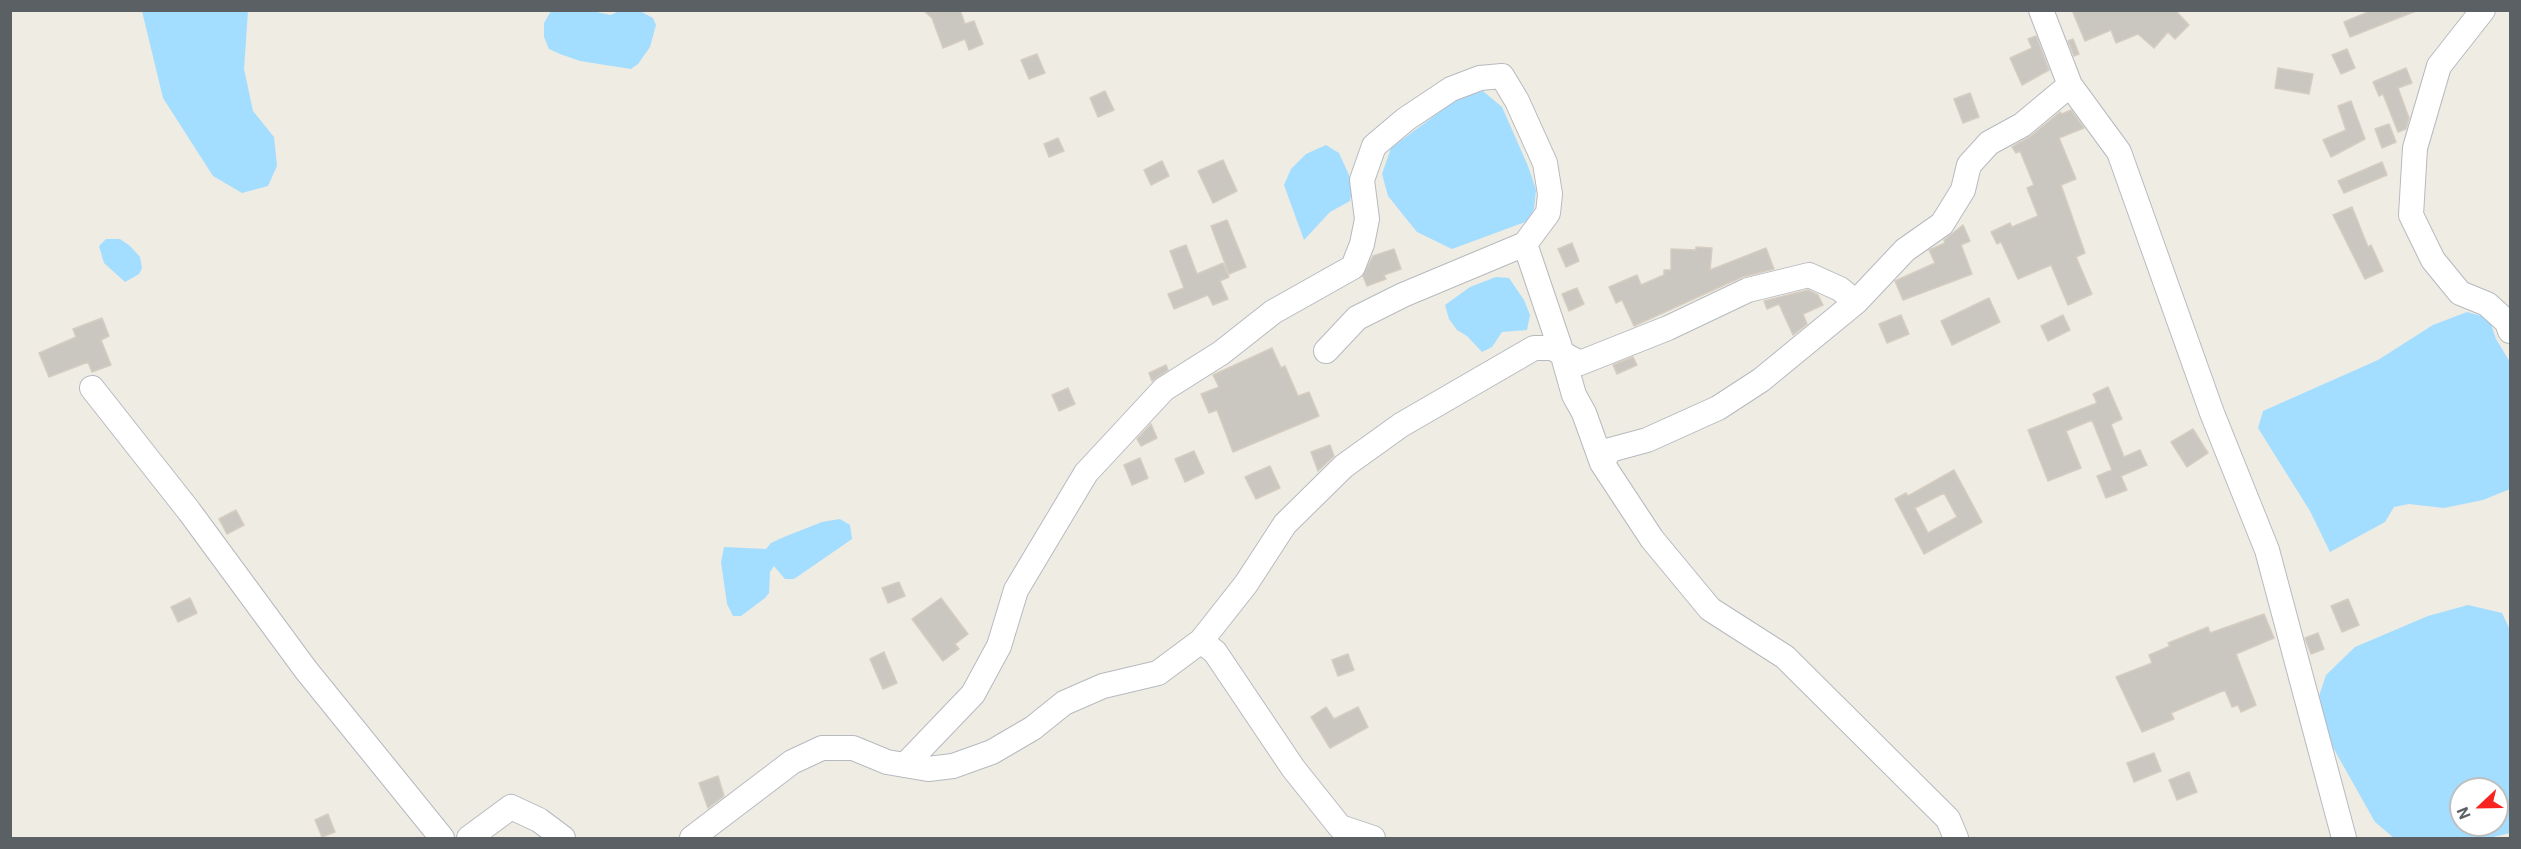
<!DOCTYPE html>
<html>
<head>
<meta charset="utf-8">
<style>
	body { margin:0 }
	#map { position:relative; width:2521px; height:849px; overflow:hidden; background:#efece3; font-family:Roboto,sans-serif }
	canvas { display:block }
	.frame { position:absolute; inset:0; border:12px solid #5b6065; pointer-events:none }
	.north { position:absolute; left:2449px; top:777px; width:60px; height:60px; box-sizing:border-box; background:#fff; border:2px solid #bdbfc1; border-radius:50%; rotate:248deg; font-size:16px; font-weight:700; line-height:24px; text-align:center; color:#5b6065 }
	.north::after { content:''; display:block; margin:auto; width:21px; height:27px; background:#f82421; clip-path:polygon(50% 0,100% 100%,50% 72%,0 100%) }
</style>
</head>
<body>
<div id="map">
<canvas width="2521" height="849"></canvas>
<div class="frame"></div>
<div class="north">N</div>
</div>
<script>
const ctx = document.querySelector('canvas').getContext('2d');
ctx.lineJoin = 'round';
function paint(path, color) {
  ctx.fillStyle = color;
  ctx.fill(path, 'evenodd');
}
function toPath(rows) {
  const path = new Path2D();
  for (const r of rows) {
    path.moveTo(r[0], r[1]);
    for (let i = 2; i < r.length; i += 2) path.lineTo(r[i], r[i + 1]);
  }
  return path;
}
function stroke(path, color, width, dash) {
  ctx.strokeStyle = color;
  ctx.lineWidth = width;
  ctx.lineCap = dash ? 'butt' : 'round';
  ctx.setLineDash(dash || []);
  ctx.stroke(path);
}
const water = toPath([
	[638,10,653,18,656,25,650,47,638,64,631,69,580,61,560,54,549,49,544,37,544,23,551,11,592,11,611,15,619,11],
	[142,11,248,11,244,69,253,111,274,137,277,166,268,186,242,193,213,176,163,98],
	[1483,91,1502,107,1528,166,1536,190,1534,209,1528,221,1452,249,1417,232,1388,196,1382,174,1391,148,1457,99],
	[1326,145,1339,153,1353,184,1350,201,1330,212,1304,240,1284,185,1291,169,1306,154],
	[106,239,120,239,130,246,140,257,142,268,139,274,125,282,104,263,99,246],
	[1496,277,1509,278,1524,300,1530,315,1527,330,1502,332,1492,347,1482,352,1467,336,1457,330,1449,319,1445,305,1470,287],
	[2467,312,2489,318,2496,339,2510,362,2510,489,2483,500,2444,508,2409,504,2394,507,2385,522,2330,552,2310,511,2258,428,2263,411,2378,360,2433,325],
	[840,519,850,525,852,539,794,579,785,579,774,566,770,572,769,593,765,598,741,616,733,616,727,604,721,562,724,547,766,549,771,543,784,537,822,522],
	[2468,605,2502,613,2510,630,2510,833,2489,838,2394,838,2375,822,2326,735,2318,699,2326,675,2355,647,2428,616],
	[2461,789,2497,789,2497,825,2461,825]
]);
const building = toPath([
	[923,10,960,10,965,24,974,21,983,44,969,50,965,39,943,48,932,18,923,10],
	[2072,10,2175,10,2189,25,2175,39,2168,32,2154,48,2138,34,2116,43,2111,30,2085,41,2072,10],
	[2373,10,2416,10,2416,11,2350,37,2344,22,2373,10],
	[2036,36,2049,70,2022,85,2010,58,2032,48,2028,39,2036,36],
	[2073,39,2079,54,2074,56,2068,41,2073,39],
	[2347,49,2355,68,2341,74,2332,55,2347,49],
	[1037,54,1045,73,1029,79,1021,60,1037,54],
	[2278,68,2313,74,2309,94,2275,88,2278,68],
	[2406,68,2412,83,2398,88,2409,118,2406,129,2398,132,2383,94,2379,96,2373,82,2406,68],
	[1105,91,1114,110,1098,117,1090,98,1105,91],
	[1970,93,1979,117,1963,123,1954,99,1970,93],
	[2351,101,2365,139,2331,157,2323,140,2346,130,2338,106,2351,101],
	[2071,110,2084,128,2059,138,2076,179,2061,185,2085,253,2076,257,2092,294,2068,305,2051,265,2018,279,2001,242,1997,244,1991,232,2010,223,2012,227,2038,216,2027,188,2034,185,2020,151,2016,153,2012,147,2031,136,2060,112,2062,114,2071,110],
	[2389,124,2396,142,2382,148,2375,129,2389,124],
	[1058,138,1064,151,1049,157,1044,144,1058,138],
	[1223,160,1237,191,1213,203,1198,171,1223,160],
	[1162,161,1169,176,1151,185,1144,170,1162,161],
	[2382,162,2387,175,2344,193,2338,181,2382,162],
	[2352,207,2368,247,2371,245,2383,271,2365,279,2333,215,2352,207],
	[1227,220,1246,267,1229,274,1211,226,1227,220],
	[1963,225,1970,241,1961,245,1972,274,1903,300,1895,281,1935,263,1929,250,1945,243,1944,240,1963,225],
	[1572,243,1579,261,1566,267,1558,249,1572,243],
	[1186,245,1197,274,1223,263,1229,277,1220,281,1228,299,1213,305,1208,295,1174,309,1168,294,1184,288,1170,251,1186,245],
	[1696,247,1712,248,1710,270,1766,248,1774,269,1742,277,1634,326,1622,300,1616,303,1609,287,1637,275,1641,285,1664,275,1664,270,1671,270,1671,249,1696,250,1696,247],
	[1394,249,1401,269,1384,275,1386,279,1367,286,1363,276,1373,256,1394,249],
	[1577,288,1584,304,1569,311,1562,294,1577,288],
	[1808,290,1818,295,1823,305,1803,314,1807,324,1793,335,1779,304,1767,309,1764,301,1808,290],
	[1989,298,2000,322,1952,345,1941,321,1989,298],
	[1901,315,1909,334,1887,343,1879,324,1901,315],
	[2063,315,2070,330,2048,341,2041,326,2063,315],
	[102,318,109,336,101,340,111,365,92,372,88,362,49,377,39,353,76,337,73,329,102,318],
	[1272,348,1281,368,1285,366,1298,396,1309,392,1319,416,1233,452,1217,410,1209,413,1201,394,1219,387,1213,375,1272,348],
	[1633,357,1637,365,1617,374,1613,365,1633,357],
	[1166,365,1168,370,1152,381,1149,373,1166,365],
	[2108,387,2122,419,2111,424,2124,457,2140,450,2147,465,2121,476,2127,490,2106,498,2097,476,2112,470,2092,420,2066,431,2081,468,2048,481,2028,430,2097,403,2093,394,2108,387],
	[1068,388,1075,404,1059,411,1052,395,1068,388],
	[1151,424,1157,438,1141,446,1137,439,1151,424],
	[2193,429,2208,453,2187,467,2171,442,2193,429],
	[1330,445,1334,456,1318,471,1311,452,1330,445],
	[1194,451,1204,473,1185,482,1175,459,1194,451],
	[1140,458,1148,478,1132,485,1124,465,1140,458],
	[1270,466,1280,488,1256,499,1245,477,1270,466],
	[1954,470,1982,522,1924,554,1895,499,1906,493,1908,496,1954,470],
	[1944,493,1957,517,1928,533,1915,508,1944,493],
	[236,510,244,525,227,534,219,519,236,510],
	[899,582,905,596,888,603,882,588,899,582],
	[190,598,197,613,178,622,171,607,190,598],
	[941,598,968,634,955,644,959,649,943,661,912,619,941,598],
	[2348,599,2359,625,2342,632,2331,606,2348,599],
	[2264,614,2274,638,2236,654,2256,705,2241,712,2238,705,2232,707,2225,690,2171,713,2174,719,2142,732,2116,677,2152,663,2149,655,2170,646,2168,643,2208,627,2210,633,2264,614],
	[2318,633,2324,649,2311,654,2305,638,2318,633],
	[884,652,897,683,883,689,870,659,884,652],
	[1348,654,1354,670,1338,676,1332,660,1348,654],
	[1326,707,1334,719,1358,707,1368,727,1330,748,1311,717,1326,707],
	[2154,753,2161,771,2134,782,2127,763,2154,753],
	[2189,772,2197,792,2177,800,2169,780,2189,772],
	[718,776,724,796,708,808,699,783,718,776],
	[328,814,335,832,322,837,315,820,328,814]
]);
const minor = toPath([
	[2041,10,2070,85,2119,152,2212,413,2267,550,2344,838],
	[2483,10,2439,66,2415,148,2411,215,2433,260,2460,293,2487,304,2507,322,2510,331],
	[1326,351,1357,318,1403,295,1525,244],
	[92,388,189,511,306,670,442,838],
	[1201,641,1215,652,1293,768,1340,827,1373,838],
	[905,765,973,694,999,646,1016,590,1086,473,1164,389,1221,353,1273,312,1353,267,1362,244,1367,219,1362,180,1374,146,1406,119,1451,89,1480,78,1502,76,1517,101,1545,163,1550,194,1548,213,1525,244,1563,356,1574,395,1584,413,1602,463],
	[469,838,511,807,539,820,563,838],
	[692,838,792,762,822,748,853,748,887,762,928,769,953,766,992,752,1033,728,1064,703,1103,686,1158,673,1201,641,1246,584,1285,524,1344,466,1401,425,1534,348,1552,348,1580,363,1668,328,1748,290,1809,275,1840,289,1856,302],
	[1956,838,1948,819,1785,657,1710,609,1652,539,1602,463,1610,450,1647,440,1718,408,1761,380,1856,302,1905,250,1942,224,1963,190,1969,165,1989,143,2022,125,2070,85]
]);
paint(water, '#a3ddff');
paint(building, '#cac6c0');
stroke(building, '#d5cdc1', 1.5);
stroke(minor, '#b6babf', 26);
stroke(minor, '#fff', 24);
</script>
</body>
</html>
